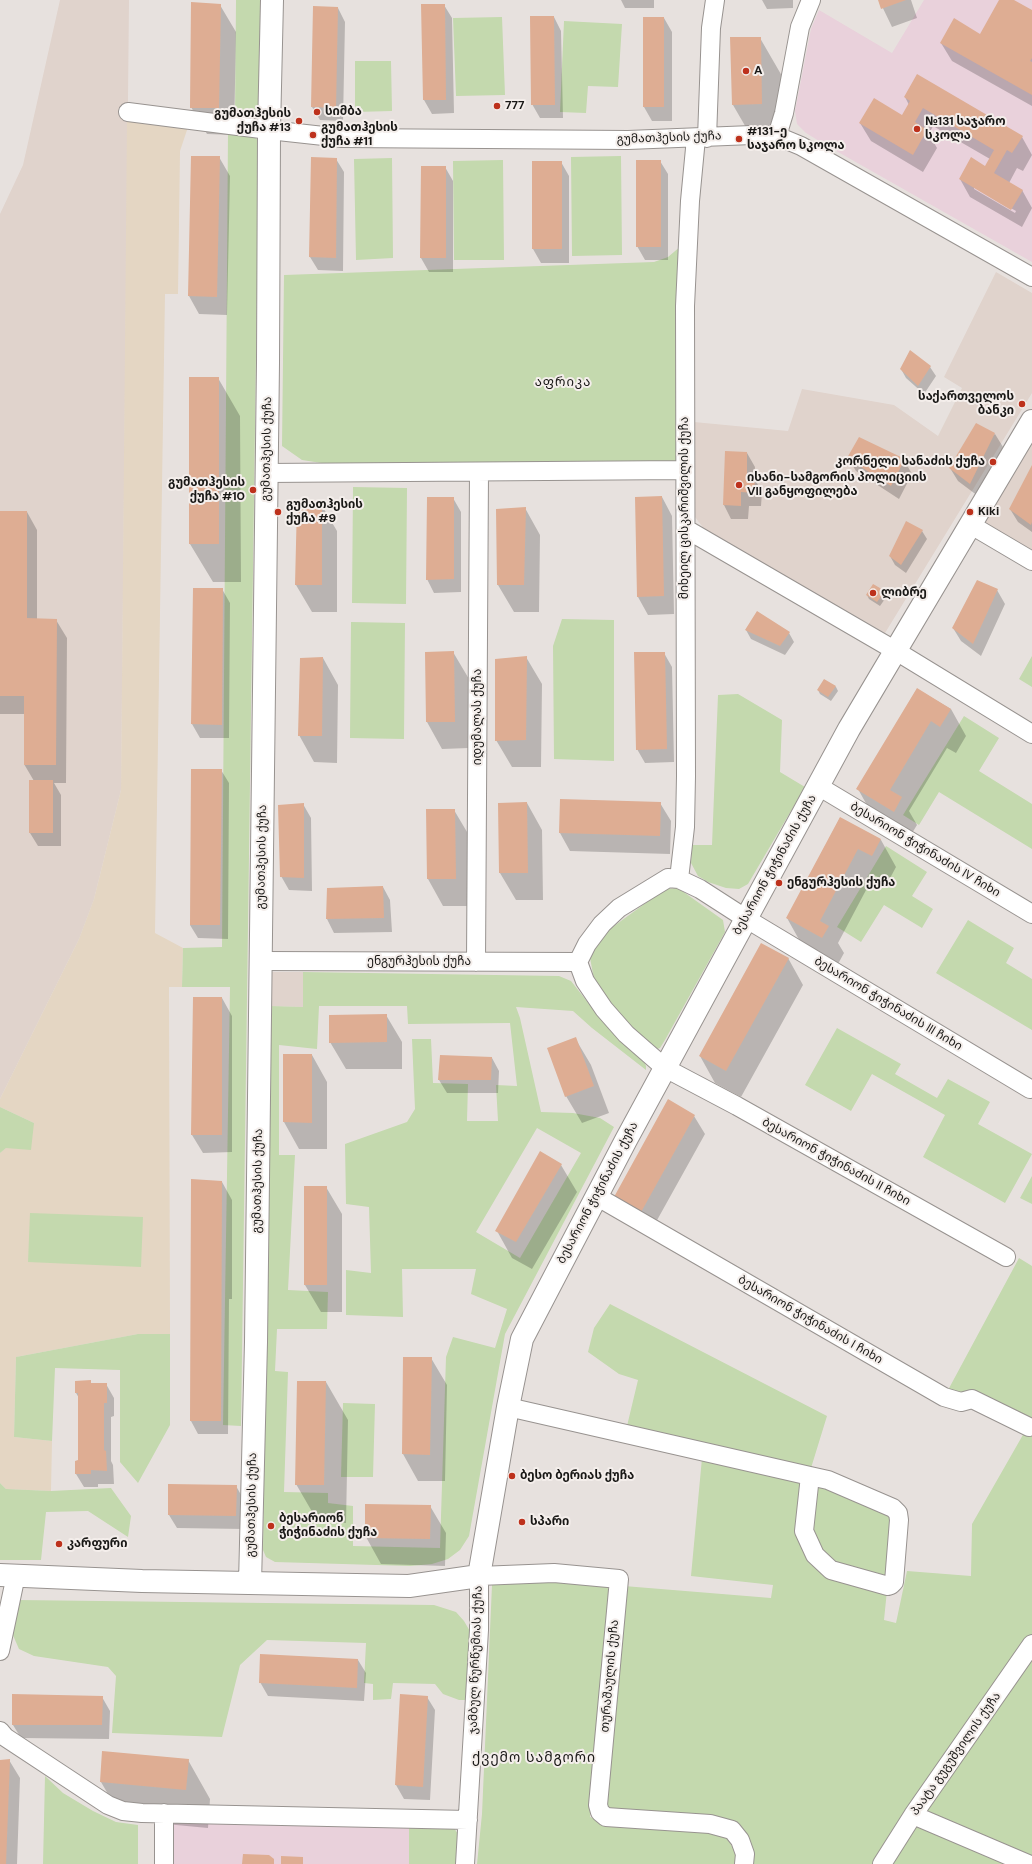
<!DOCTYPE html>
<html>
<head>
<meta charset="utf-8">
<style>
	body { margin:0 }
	canvas { display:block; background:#e7e1de }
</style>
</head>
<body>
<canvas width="1032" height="1864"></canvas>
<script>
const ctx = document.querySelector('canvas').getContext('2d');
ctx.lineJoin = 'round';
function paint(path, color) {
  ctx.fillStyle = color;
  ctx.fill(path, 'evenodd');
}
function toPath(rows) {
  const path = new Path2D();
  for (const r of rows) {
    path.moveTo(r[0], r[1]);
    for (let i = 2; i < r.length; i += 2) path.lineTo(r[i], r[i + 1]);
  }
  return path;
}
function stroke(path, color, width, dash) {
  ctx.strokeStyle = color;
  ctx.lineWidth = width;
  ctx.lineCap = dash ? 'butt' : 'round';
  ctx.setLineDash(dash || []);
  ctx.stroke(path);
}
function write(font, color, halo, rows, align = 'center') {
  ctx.font = font + ' "DM Sans","Noto Sans Georgian",sans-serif';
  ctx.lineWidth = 4;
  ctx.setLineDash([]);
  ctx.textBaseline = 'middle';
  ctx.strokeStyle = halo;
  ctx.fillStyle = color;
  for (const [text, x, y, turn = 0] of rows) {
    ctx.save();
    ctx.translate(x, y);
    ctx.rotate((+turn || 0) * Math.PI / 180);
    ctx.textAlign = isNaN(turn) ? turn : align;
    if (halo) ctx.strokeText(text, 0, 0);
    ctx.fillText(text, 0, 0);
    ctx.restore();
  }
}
const built = toPath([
	[60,0,129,0,121,790,94,899,79,939,0,1099,0,214,23,165],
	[996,272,1032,293,1032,393,885,633,705,530,695,517,692,502,694,422,788,431,802,389,894,405,938,436,962,388,944,377],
	[1032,433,1032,552,985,524,981,517],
	[270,972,303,972,303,1007,270,1006]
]);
const industrial = toPath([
	[127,119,188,127,180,151,178,294,165,294,155,933,183,948,182,987,169,987,170,1334,138,1334,16,1357,14,1437,52,1441,51,1491,6,1489,0,1483,0,1153,34,1123,0,1107,0,1099,79,939,94,899,121,790]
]);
const education = toPath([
	[924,0,1032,0,1032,262,824,144,806,133,797,124,795,111,811,29,819,10,892,53],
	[171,1820,409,1827,409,1864,171,1864]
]);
const green = toPath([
	[236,0,261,0,260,118,235,117],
	[502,17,505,95,456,96,453,18],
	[564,21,622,24,618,87,588,86,586,113,560,112],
	[355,61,391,61,392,111,355,112],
	[228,131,254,137,259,141,241,1426,223,1425,230,987,182,987,183,948,222,947],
	[621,156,622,255,572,256,571,157],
	[392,158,393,258,356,260,354,159],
	[503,160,504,260,454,260,453,161],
	[681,246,677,462,328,464,302,460,282,446,284,275,654,262,668,257],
	[353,487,407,488,406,604,352,603],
	[562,619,614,620,614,761,554,759,553,646],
	[351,622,405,623,404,739,350,738],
	[1032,656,1032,687,1019,679],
	[738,694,782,720,780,772,805,787,748,884,739,889,726,888,708,882,698,876,691,863,692,845,712,845,718,695],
	[964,716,999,738,979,771,1032,804,1032,849,939,792,919,825,903,815],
	[886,846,927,872,912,896,933,909,922,928,884,905,861,942,837,927],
	[678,888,723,920,725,932,665,1040,660,1048,655,1050,650,1049,606,997,594,979,590,958,603,934,665,889],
	[968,920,1014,948,1006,963,1032,979,1032,1030,936,973],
	[303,972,559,976,571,981,593,1009,644,1061,646,1066,646,1070,592,1028,573,1011,516,1007,520,1018,541,1112,573,1113,600,1118,614,1127,505,1334,469,1536,460,1550,448,1559,432,1564,410,1566,275,1562,266,1557,263,1550,270,1006,303,1007],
	[319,1006,407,1006,408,1024,510,1023,517,1086,496,1085,498,1121,467,1121,468,1084,433,1083,431,1039,412,1039,415,1109,407,1122,345,1144,346,1204,369,1207,371,1273,346,1270,346,1315,403,1317,402,1269,476,1269,471,1294,507,1309,495,1348,453,1337,446,1357,440,1548,353,1546,353,1506,328,1503,328,1493,284,1492,288,1372,275,1371,277,1329,327,1329,328,1292,288,1290,295,1155,279,1155,279,1045,317,1049],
	[537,1128,581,1153,520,1258,476,1232],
	[837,1028,901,1064,895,1074,937,1098,948,1079,990,1102,978,1124,1032,1154,1005,1203,923,1157,945,1115,872,1074,851,1111,805,1085],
	[0,1107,34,1123,31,1150,6,1148,0,1153],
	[1032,1176,1032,1204,1020,1198],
	[30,1213,143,1217,141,1267,28,1262],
	[1019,1258,1032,1266,1032,1421,981,1393,959,1394,947,1392],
	[610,1304,827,1416,811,1468,627,1426,638,1380,619,1374,588,1352,594,1328],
	[138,1334,170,1334,170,1425,138,1483,120,1462,120,1370,55,1368,52,1441,14,1437,16,1357],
	[343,1403,375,1404,373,1477,341,1477],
	[1024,1433,1030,1437,1032,1433,1032,1637,877,1864,751,1864,737,1828,716,1816,608,1809,602,1802,624,1586,771,1598,773,1585,691,1576,702,1458,821,1483,892,1515,894,1521,884,1620,896,1623,907,1571,971,1576,972,1524],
	[0,1483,6,1489,51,1491,111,1488,131,1516,128,1537,88,1511,46,1512,41,1560,0,1560],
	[503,1579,603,1583,609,1589,590,1817,607,1823,713,1832,727,1838,733,1848,739,1864,477,1864,482,1814,492,1585],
	[17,1600,434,1605,456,1612,464,1621,471,1633,468,1700,459,1700,443,1694,435,1684,393,1683,391,1699,373,1700,373,1684,364,1683,366,1643,267,1640,240,1665,222,1737,112,1733,116,1676,108,1667,34,1656,19,1649,12,1633],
	[1032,1651,1032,1860,923,1810],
	[45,1776,63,1793,93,1811,116,1822,138,1825,138,1864,43,1864],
	[920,1826,1018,1864,889,1864,910,1831],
	[409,1827,454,1828,458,1834,456,1864,409,1864]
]);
const shadow = toPath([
	[621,0,654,0,654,8,625,8],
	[762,0,793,0,793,8,767,9],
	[879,0,911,0,917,18,892,27],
	[1000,0,1012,0,1032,11,1032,106,952,61,941,43,981,35],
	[220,5,236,32,234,135,207,134,191,107],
	[422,5,444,5,452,18,454,113,432,114,424,100],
	[338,8,345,22,343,121,320,120,312,107],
	[554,17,561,31,563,118,540,118,532,104],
	[664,18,672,32,672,121,652,121,644,107],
	[760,38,782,76,783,142,755,143,733,105],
	[905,97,1022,137,1032,155,1023,171,1017,168,1009,183,1022,190,1032,208,1022,227,970,197,960,179,986,167,990,159,933,126,929,134,937,148,923,172,871,141,860,123,903,116,909,105],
	[974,187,1016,211,1015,213,974,189],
	[219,157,230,176,227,315,199,314,189,296],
	[336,159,344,172,343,271,318,270,310,257],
	[660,161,668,174,668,260,645,260,637,246],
	[533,162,561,162,569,176,569,263,541,263,533,249],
	[445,167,453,181,453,272,429,272,421,258],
	[910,351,930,367,936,376,924,394,906,378,901,369],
	[218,378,240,416,241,582,213,582,190,544],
	[995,434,1003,447,978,496,958,481,950,468],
	[726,452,747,453,755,467,754,478,762,492,761,506,749,506,748,519,731,519,724,505],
	[848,458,904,460,912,474,899,499,856,471],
	[1032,467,1032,532,1018,522,1010,509],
	[662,497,672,516,674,614,648,615,638,597],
	[453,498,461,512,461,592,434,593,427,579],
	[321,504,337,531,337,612,312,612,296,585],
	[525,508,540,535,539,612,514,612,498,585,497,510],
	[0,512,27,512,37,530,37,619,56,620,67,638,66,783,54,783,61,795,61,846,38,846,30,833,34,781,24,764,25,714,0,714],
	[922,531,927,539,906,573,895,565,890,556],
	[874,585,885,592,887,596,880,606,869,599,867,595],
	[222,589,230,603,229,738,200,738,192,724],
	[997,590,1005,604,981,656,961,641,953,628],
	[746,630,789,633,794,642,785,655,751,639],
	[453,652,469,679,469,748,442,749,427,722],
	[664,653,672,667,674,762,645,763,637,749],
	[526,657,542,684,541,767,512,767,496,740],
	[323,658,338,685,337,763,314,762,299,735],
	[824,680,836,687,838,691,831,701,820,694,818,690],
	[917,689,951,709,966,736,956,753,947,748,909,811,917,825,909,838,873,816,858,789],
	[221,770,229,783,228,939,198,938,190,925],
	[561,800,660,803,671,821,670,854,570,851,560,833],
	[527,803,542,830,543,900,516,900,500,873],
	[303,804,311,818,312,891,289,890,281,876],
	[427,810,454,810,470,837,470,906,443,906,428,879],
	[840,818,881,840,896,867,888,882,874,875,838,943,844,953,838,964,802,945,787,918],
	[383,887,390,900,392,932,334,933,327,919,328,889],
	[788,958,803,985,741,1097,715,1083,700,1056],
	[222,998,232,1016,232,1152,203,1153,192,1135],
	[386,1015,402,1042,402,1069,346,1069,330,1042],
	[575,1038,591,1065,609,1113,582,1123,566,1096],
	[312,1055,327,1082,327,1149,299,1149,284,1122],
	[492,1058,499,1071,498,1093,447,1093,439,1080],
	[694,1116,705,1134,651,1231,625,1216],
	[561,1165,577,1192,532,1269,512,1258,497,1231],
	[222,1182,232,1200,232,1299,229,1299,228,1434,198,1434,191,1421],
	[305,1187,326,1187,342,1214,342,1312,321,1312,305,1285],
	[431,1358,447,1385,445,1481,418,1481,403,1454],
	[76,1382,92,1384,106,1384,114,1398,114,1416,111,1417,111,1461,113,1465,114,1484,98,1484,98,1487,84,1487,76,1474,79,1461,79,1398,76,1393],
	[326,1382,348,1420,346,1523,318,1522,296,1484],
	[236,1486,244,1500,244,1529,177,1528,169,1515],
	[430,1506,446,1533,445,1566,381,1564,366,1537],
	[358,1660,366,1673,364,1701,268,1696,260,1682],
	[102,1697,110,1711,109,1739,21,1738,13,1725],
	[427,1697,435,1710,430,1800,404,1799,396,1785],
	[9,1760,20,1778,17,1864,0,1864,0,1761],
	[188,1760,210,1799,208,1828,123,1820,101,1782]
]);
const building = toPath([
	[878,0,906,0,881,9],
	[999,0,1014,0,1032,10,1032,58,1030,61,1032,62,1032,95,940,43,954,18,980,34],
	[191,2,221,4,219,108,190,108],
	[421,4,445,4,446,100,423,100],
	[313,6,338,7,336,108,311,107],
	[530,16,554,16,555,105,531,105],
	[643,17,664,17,664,107,643,107],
	[730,37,761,37,762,104,732,105],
	[917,74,1023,136,1012,153,1007,150,994,173,1023,190,1011,210,959,179,971,157,985,166,994,150,923,108,915,122,927,130,913,155,859,123,874,98,902,115,910,101,904,97],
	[191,156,220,156,217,297,188,296],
	[311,157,337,158,336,258,309,257],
	[636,160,661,160,661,247,636,247],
	[532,161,562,161,562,249,532,249],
	[421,166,446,166,446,258,420,258],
	[910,350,931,366,918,386,900,369],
	[189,377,219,377,219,544,189,544],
	[976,423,995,433,970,484,949,468],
	[859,437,905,459,891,486,847,458],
	[725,451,747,452,747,477,755,477,754,493,741,492,741,506,723,505],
	[1032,465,1032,522,1031,525,1009,509],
	[662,496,664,596,637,597,635,497],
	[427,497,454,497,454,579,426,580],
	[297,503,322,503,322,585,295,585],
	[526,507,524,585,497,585,496,509],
	[0,511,27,511,27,618,57,619,56,765,24,765,24,696,0,696],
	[906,521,923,530,901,565,889,556],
	[977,580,998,589,973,644,952,628],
	[873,584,885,591,877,602,866,595],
	[193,588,223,588,222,725,191,724],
	[757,611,790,632,780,646,745,630],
	[454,651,455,722,426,722,425,652],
	[634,652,665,652,667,749,636,750],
	[527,656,526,740,495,741,495,659],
	[323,657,322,736,298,736,300,658],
	[824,679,836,686,828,697,817,690],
	[917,688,951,709,940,727,931,721,890,790,902,797,894,812,856,789],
	[191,769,222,769,220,925,190,925],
	[29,780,53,780,53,833,29,833],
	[560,799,661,802,660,836,559,833],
	[527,802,528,873,499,873,498,803],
	[304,803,304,878,280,877,278,805],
	[426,809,455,809,456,879,427,879],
	[840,817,881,839,872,856,858,849,820,921,829,926,822,938,786,918],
	[383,886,384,918,326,919,327,888],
	[761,943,789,958,726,1071,699,1056],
	[193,997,222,997,222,1135,191,1135],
	[387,1014,387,1042,329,1043,329,1015],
	[576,1037,594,1086,565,1097,547,1048],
	[283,1054,312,1054,312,1123,283,1122],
	[440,1055,492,1057,491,1080,438,1080],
	[668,1099,695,1115,640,1214,614,1197],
	[540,1151,562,1164,516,1242,495,1231],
	[191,1179,222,1181,221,1421,190,1421],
	[304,1186,327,1186,327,1285,304,1285],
	[403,1357,432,1357,430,1455,402,1454],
	[91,1380,91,1383,107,1383,107,1403,104,1403,104,1450,106,1451,107,1471,91,1470,91,1474,75,1474,75,1461,78,1460,78,1393,75,1393,75,1381],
	[297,1381,326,1381,324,1485,295,1485],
	[168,1484,237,1485,236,1516,168,1515],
	[365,1504,431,1505,430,1539,365,1538],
	[260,1654,358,1659,357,1688,259,1683],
	[12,1694,103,1696,102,1725,12,1725],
	[400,1694,428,1696,423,1787,395,1785],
	[102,1751,189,1759,186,1790,100,1782],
	[10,1759,6,1864,0,1864,0,1760],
	[243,1854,269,1855,274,1859,274,1864,242,1864],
	[281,1856,303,1857,303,1864,281,1864]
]);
const street = toPath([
	[128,112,269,130,342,138,628,140,752,135,777,136,801,146,1032,277],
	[777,136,784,113,800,27,811,0],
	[707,138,711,28,715,0],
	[266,473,685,470],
	[971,525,1032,561],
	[686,529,896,651,1032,734],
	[818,786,1032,914],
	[679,879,685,827,686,776,685,306,690,201,696,138],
	[261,961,578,962],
	[476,962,479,472],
	[596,1196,944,1397,961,1402,972,1399,1029,1427],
	[1006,1257,737,1106,665,1068,626,1034,604,1009,585,981,578,962,587,944,602,924,619,908,668,878,679,879,700,889,745,918,1030,1089],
	[508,1407,810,1476,828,1480,893,1508,898,1513,899,1520,894,1582,891,1585,888,1586,831,1570,815,1555,804,1531,810,1476],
	[0,1651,16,1575],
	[0,1731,5,1737,108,1805,123,1811,142,1813,468,1820],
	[913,1815,1028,1864],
	[164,1864,164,1813],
	[465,1864,479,1630,479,1576,554,1573,619,1579,598,1805,600,1812,606,1817,710,1824,732,1830,740,1840,745,1854,744,1864],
	[882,1864,913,1815,1032,1644]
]);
const secondary = toPath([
	[0,1575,142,1581,409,1586,479,1576,508,1407,522,1339,626,1140,849,729,1032,421],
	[250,1583,256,1342,268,363,269,130,272,0]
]);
const markers = [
	[746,71,4,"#bd311c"],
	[497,106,4,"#bd311c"],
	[317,112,4,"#bd311c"],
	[299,121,4,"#bd311c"],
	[917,129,4,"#bd311c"],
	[313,135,4,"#bd311c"],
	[739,139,4,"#bd311c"],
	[1022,404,4,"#bd311c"],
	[993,462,4,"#bd311c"],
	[739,485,4,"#bd311c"],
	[253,490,4,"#bd311c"],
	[278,512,4,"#bd311c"],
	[970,512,4,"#bd311c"],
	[873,593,4,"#bd311c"],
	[779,883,4,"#bd311c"],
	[512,1476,4,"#bd311c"],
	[522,1522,4,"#bd311c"],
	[271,1526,4,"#bd311c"],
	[59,1544,4,"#bd311c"]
];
const poiNames = [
	["A",754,71],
	["777",505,106],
	["სიმბა",325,112],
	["გუმათჰესის",291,114,"right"],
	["ქუჩა #13",291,128,"right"],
	["№131 საჯარო",925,122],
	["სკოლა",925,136],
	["გუმათჰესის",321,128],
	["ქუჩა #11",321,142],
	["#131-ე",747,132],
	["საჯარო სკოლა",747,146],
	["საქართველოს",1014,397,"right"],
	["ბანკი",1014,411,"right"],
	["კორნელი სანაძის ქუჩა",985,462,"right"],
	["ისანი-სამგორის პოლიციის",747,478],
	["VII განყოფილება",747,492],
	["გუმათჰესის",245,483,"right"],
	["ქუჩა #10",245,497,"right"],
	["გუმათჰესის",286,505],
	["ქუჩა #9",286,519],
	["Kiki",978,512],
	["ლიბრე",881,593],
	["ენგურჰესის ქუჩა",787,883],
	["ბესო ბერიას ქუჩა",520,1476],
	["ბესარიონ",279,1519],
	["ჭიჭინაძის ქუჩა",279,1533],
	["სპარი",530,1522],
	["კარფური",67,1544]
];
const streetNames = [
	["გუმათჰესის ქუჩა",669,138,-2],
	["გუმათჰესის ქუჩა",267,449,-89],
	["მიხეილ ცისკარიშვილის ქუჩა",685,508,-90],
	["იდუმალას ქუჩა",478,717,-90],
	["ბესარიონ ჭიჭინაძის IV ჩიხი",925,850,31],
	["გუმათჰესის ქუჩა",262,857,-89],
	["ბესარიონ ჭიჭინაძის ქუჩა",775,865,-61],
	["ენგურჰესის ქუჩა",419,962],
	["ბესარიონ ჭიჭინაძის III ჩიხი",888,1004,31],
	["ბესარიონ ჭიჭინაძის II ჩიხი",836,1162,29],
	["გუმათჰესის ქუჩა",258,1181,-89],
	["ბესარიონ ჭიჭინაძის ქუჩა",598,1193,-62],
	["ბესარიონ ჭიჭინაძის I ჩიხი",810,1320,30],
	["გუმათჰესის ქუჩა",252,1505,-89],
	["ჯამბულ წურწუმიას ქუჩა",476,1660,-88],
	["თურაშაულის ქუჩა",610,1676,-85],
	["პაატა გუგუშვილის ქუჩა",956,1754,-55]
];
const neighbourhoodNames = [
	["აფრიკა",563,383]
];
const quarterNames = [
	["ქვემო სამგორი",534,1758]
];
paint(built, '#e0d3cc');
paint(industrial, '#e4d6c3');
paint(education, '#e9d1db');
paint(green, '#c4d9ae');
paint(shadow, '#0003');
paint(building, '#dead93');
stroke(street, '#989390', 20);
stroke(secondary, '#989390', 24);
stroke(street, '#fff', 18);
stroke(secondary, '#fff', 22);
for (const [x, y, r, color] of markers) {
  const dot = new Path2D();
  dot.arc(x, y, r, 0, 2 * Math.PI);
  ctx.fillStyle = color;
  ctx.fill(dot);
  stroke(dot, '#f4eeeb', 1.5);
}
write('bold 12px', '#191816', '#f4eeeb', poiNames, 'left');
write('12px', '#191816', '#f4eeeb', streetNames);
ctx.letterSpacing = '1px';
write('13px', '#191816', '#f4eeeb', neighbourhoodNames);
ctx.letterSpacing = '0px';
ctx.letterSpacing = '1px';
write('14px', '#191816', '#f4eeeb', quarterNames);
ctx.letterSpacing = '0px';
</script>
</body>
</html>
